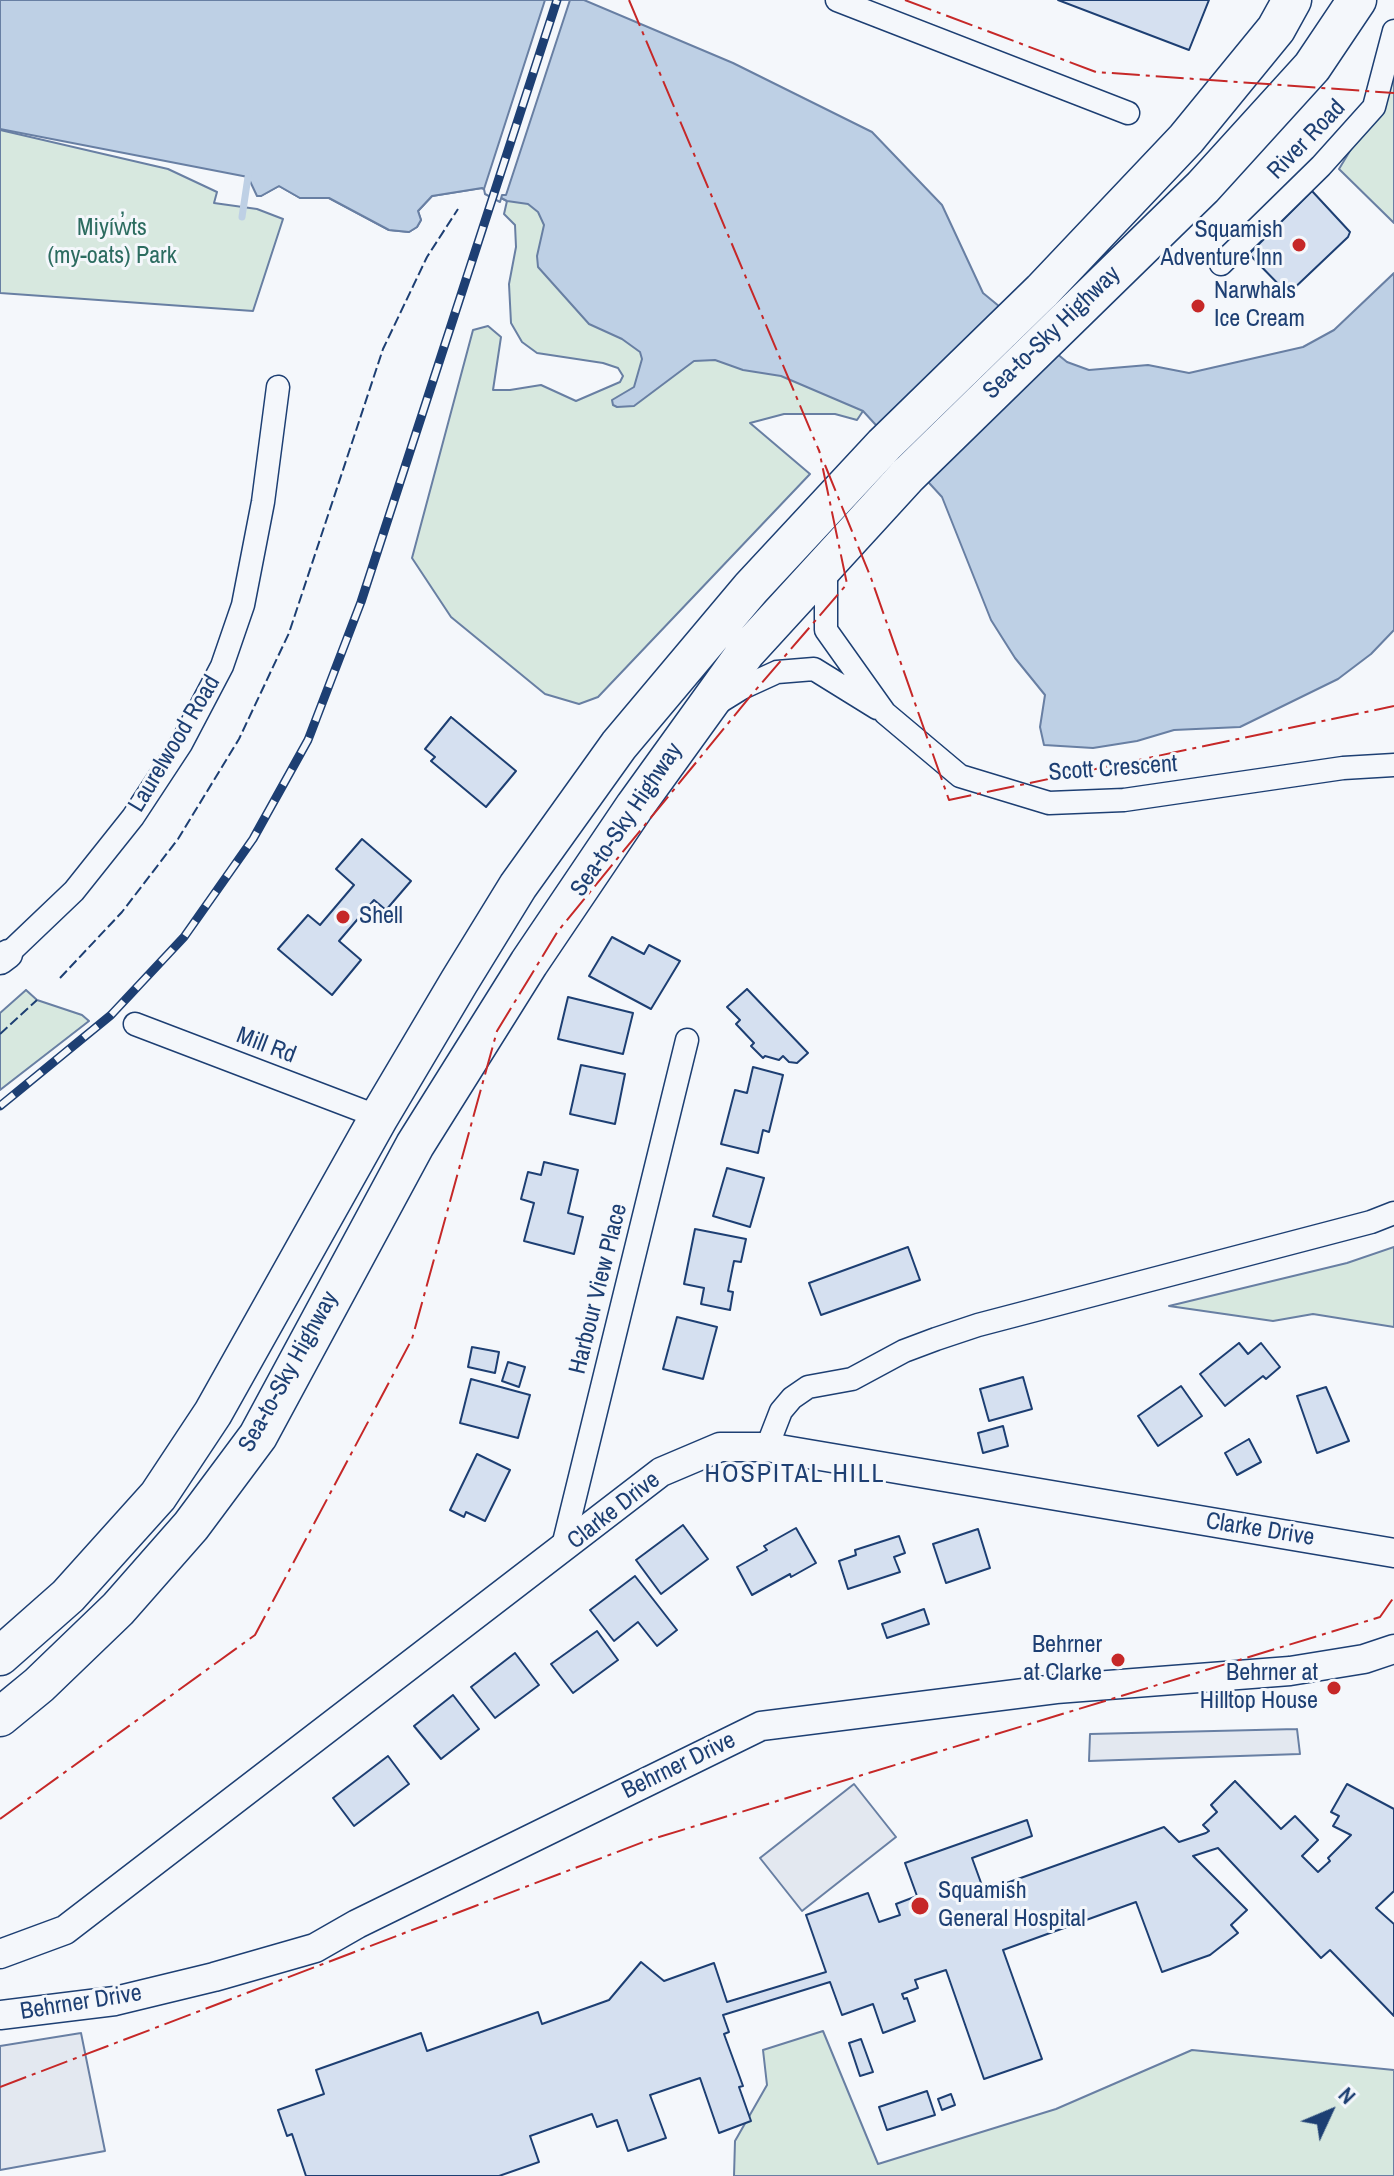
<!DOCTYPE html>
<html>
<head>
<meta charset="utf-8">
<style>
	body { margin:0 }
	#map { position:relative; width:1394px; height:2176px; overflow:hidden; background:#f4f7fb; font-family:"Archivo Narrow",sans-serif }
	canvas { display:block }
	.north { position:absolute; left:1290px; top:2072px; width:80px; height:80px; -webkit-text-stroke:6px #f4f7fb; paint-order:stroke; rotate:46deg; font-size:22px; font-weight:700; line-height:32px; text-align:center; color:#1d3f73 }
	.north::after { content:''; display:block; margin:auto; width:28px; height:36px; background:#1d3f73; clip-path:polygon(50% 0,100% 100%,50% 72%,0 100%) }
</style>
</head>
<body>
<div id="map">
<canvas width="1394" height="2176"></canvas>
<div class="north">N</div>
</div>
<script>
const ctx = document.querySelector('canvas').getContext('2d');
ctx.lineJoin = 'round';
function paint(path, color) {
  ctx.fillStyle = color;
  ctx.fill(path, 'evenodd');
}
function toPath(rows) {
  const path = new Path2D();
  for (const r of rows) {
    path.moveTo(r[0], r[1]);
    for (let i = 2; i < r.length; i += 2) path.lineTo(r[i], r[i + 1]);
  }
  return path;
}
function stroke(path, color, width, dash) {
  ctx.strokeStyle = color;
  ctx.lineWidth = width;
  ctx.lineCap = dash ? 'butt' : 'round';
  ctx.setLineDash(dash || []);
  ctx.stroke(path);
}
function write(font, color, halo, rows, align = 'center') {
  ctx.font = font + ' "Archivo Narrow",sans-serif';
  ctx.lineWidth = 6;
  ctx.setLineDash([]);
  ctx.textBaseline = 'middle';
  ctx.strokeStyle = halo;
  ctx.fillStyle = color;
  for (const [text, x, y, turn = 0] of rows) {
    ctx.save();
    ctx.translate(x, y);
    ctx.rotate((+turn || 0) * Math.PI / 180);
    ctx.textAlign = isNaN(turn) ? turn : align;
    if (halo) ctx.strokeText(text, 0, 0);
    ctx.fillText(text, 0, 0);
    ctx.restore();
  }
}
const green = toPath([
	[1394,78,1394,223,1339,169,1394,78],
	[0,130,168,169,217,192,214,203,257,209,283,219,253,311,0,293,0,130],
	[480,165,863,411,857,420,835,414,784,414,750,423,810,474,598,697,579,704,545,694,451,617,412,558,473,330,488,326,501,337,493,390,510,390,541,385,576,401,620,382,623,376,618,368,603,363,537,353,522,342,511,323,509,284,516,247,515,225,504,214,507,201,482,188,432,196,418,211,421,220,417,227,409,232,389,230,329,198,300,198,279,186,261,196,261,185,480,165],
	[26,990,37,1000,82,1015,89,1021,0,1090,0,1013,26,990],
	[1394,1247,1394,1327,1313,1314,1273,1321,1169,1306,1347,1263,1394,1247],
	[823,2031,878,2164,1056,2109,1192,2050,1394,2070,1394,2176,734,2176,735,2141,767,2085,763,2050,823,2031]
]);
const parking = toPath([
	[1297,1729,1300,1754,1089,1761,1090,1734,1297,1729],
	[854,1784,896,1837,802,1911,760,1858,854,1784],
	[81,2033,105,2151,0,2170,0,2046,81,2033]
]);
const water = toPath([
	[0,0,584,0,733,63,872,132,942,205,983,293,1067,362,1089,370,1148,365,1189,373,1303,347,1334,330,1394,273,1394,630,1371,654,1338,679,1240,727,1174,730,1137,741,1093,748,1044,745,1040,727,1045,695,1015,658,991,620,942,497,863,411,781,376,743,370,715,360,694,361,634,406,617,407,613,405,612,400,634,387,642,359,640,352,622,339,589,324,538,267,537,256,544,225,538,212,528,204,507,201,482,188,432,196,418,211,421,220,417,227,409,232,389,230,329,198,300,198,279,186,261,196,257,196,248,177,0,129,0,0]
]);
const pier = toPath([
	[545,0,570,0,506,195,502,195,500,202,485,194,484,189,545,0]
]);
const stream = toPath([
	[242,217,248,177]
]);
const building = toPath([
	[1058,0,1209,0,1189,50,1058,0],
	[1312,191,1350,232,1348,237,1288,294,1249,254,1312,191],
	[451,717,516,771,486,807,431,761,435,757,425,749,451,717],
	[362,839,411,881,386,910,374,900,339,941,361,960,332,995,278,949,308,915,320,925,354,885,336,869,362,839],
	[612,937,644,954,649,945,680,961,651,1009,589,976,612,937],
	[747,989,808,1053,797,1063,789,1062,783,1056,779,1060,765,1056,763,1058,751,1046,754,1043,736,1024,740,1020,727,1007,747,989],
	[568,997,633,1013,623,1054,558,1039,568,997],
	[581,1065,625,1074,615,1124,570,1114,581,1065],
	[753,1067,783,1075,769,1132,763,1130,758,1153,721,1144,735,1090,747,1093,753,1067],
	[544,1162,578,1170,568,1213,583,1217,574,1254,524,1241,534,1203,521,1199,528,1172,541,1175,544,1162],
	[727,1168,764,1178,750,1227,713,1216,727,1168],
	[695,1229,746,1239,741,1262,734,1261,728,1291,733,1292,730,1310,701,1304,704,1288,684,1284,695,1229],
	[908,1247,920,1280,821,1315,809,1283,908,1247],
	[677,1317,717,1327,703,1379,663,1369,677,1317],
	[1239,1343,1248,1354,1261,1343,1280,1367,1266,1379,1263,1376,1225,1406,1200,1374,1239,1343],
	[472,1347,499,1352,495,1373,468,1367,472,1347],
	[508,1362,525,1367,519,1387,502,1381,508,1362],
	[1023,1377,1032,1409,989,1421,980,1389,1023,1377],
	[471,1379,530,1395,518,1438,460,1423,471,1379],
	[1181,1386,1202,1416,1158,1446,1138,1416,1181,1386],
	[1326,1387,1349,1441,1317,1453,1297,1396,1326,1387],
	[1003,1426,1008,1446,983,1453,978,1433,1003,1426],
	[1249,1439,1261,1462,1237,1475,1225,1453,1249,1439],
	[477,1454,510,1470,485,1521,466,1512,464,1517,450,1510,477,1454],
	[683,1525,708,1559,661,1594,636,1560,683,1525],
	[796,1528,816,1563,791,1577,790,1574,752,1595,737,1567,767,1550,764,1546,796,1528],
	[978,1529,990,1568,946,1583,933,1544,978,1529],
	[899,1536,905,1553,894,1557,900,1572,848,1589,839,1561,856,1555,855,1550,899,1536],
	[635,1576,677,1630,657,1646,638,1622,614,1641,590,1610,635,1576],
	[924,1609,929,1624,887,1638,882,1624,924,1609],
	[597,1631,618,1660,573,1693,551,1664,597,1631],
	[515,1653,539,1685,495,1718,471,1687,515,1653],
	[453,1695,479,1729,441,1759,414,1726,453,1695],
	[388,1756,409,1784,354,1826,333,1798,388,1756],
	[1235,1781,1281,1829,1295,1816,1318,1840,1302,1856,1318,1872,1330,1861,1328,1858,1351,1835,1333,1826,1339,1816,1331,1812,1347,1784,1394,1809,1394,1891,1376,1908,1394,1924,1394,2016,1330,1950,1321,1958,1218,1848,1193,1856,1247,1910,1231,1925,1238,1933,1210,1955,1162,1972,1136,1902,1003,1950,1042,2059,984,2079,946,1970,915,1980,918,1988,902,1994,904,1999,907,1998,915,2021,883,2033,873,2004,842,2015,830,1982,723,2015,729,2032,724,2034,743,2086,739,2087,751,2121,719,2133,700,2078,650,2095,666,2138,628,2151,617,2120,597,2127,592,2114,530,2136,539,2162,499,2176,306,2176,292,2134,287,2136,278,2110,324,2094,316,2070,421,2033,427,2051,538,2012,542,2024,609,2000,641,1962,664,1981,714,1963,727,2002,826,1972,806,1915,868,1893,879,1922,900,1915,896,1904,917,1896,905,1863,1027,1820,1032,1836,972,1858,984,1891,1164,1827,1179,1842,1206,1833,1209,1831,1203,1825,1217,1812,1211,1805,1235,1781],
	[861,2039,873,2072,860,2076,849,2043,861,2039],
	[927,2091,935,2115,887,2130,879,2107,927,2091],
	[951,2094,955,2105,942,2110,938,2099,951,2094]
]);
const minor = toPath([
	[837,0,1128,113],
	[1221,264,1321,166,1374,107,1394,31],
	[826,564,826,630,885,713,960,776,1049,803,1124,800,1343,768,1394,765],
	[721,701,742,688,777,672,814,669,877,708],
	[8,954,74,891,133,817,181,744,222,666,243,605,263,502,278,387],
	[135,1024,379,1117],
	[767,1447,781,1411,792,1398,808,1387,852,1379,904,1351,936,1339,978,1325,1371,1222,1394,1213],
	[562,1550,687,1040]
]);
const tertiary = toPath([
	[0,960,8,954],
	[0,1954,65,1930,661,1472,720,1447,767,1447,1394,1553],
	[0,2015,115,2001,214,1977,315,1948,357,1924,761,1726,1056,1689,1290,1671,1364,1659,1394,1649]
]);
const trunk = toPath([
	[0,1656,68,1596,158,1496,213,1413,379,1117,459,982,518,886,619,745,751,588,884,445,1042,291,1186,139,1276,29,1292,0],
	[0,1717,39,1685,118,1609,191,1526,258,1436,415,1145,529,963,635,806,746,652,908,475,1203,187,1312,67,1357,0]
]);
const rail = toPath([
	[0,1106,111,1015,184,937,253,839,308,740,361,602,557,0]
]);
const fence = toPath([
	[60,978,122,912,178,839,239,739,289,633,383,349,427,257,458,209],
	[0,1034,37,1000]
]);
const power = toPath([
	[629,0,820,453],
	[905,0,1096,72,1394,93],
	[825,465,871,578,949,800,1394,706],
	[0,1819,255,1635,412,1339,497,1031,558,931,753,693,847,584,819,450],
	[0,2087,646,1841,1380,1617,1394,1597]
]);
const markers = [
	[1299,245,8,"#c62828"],
	[1198,306,8,"#c62828"],
	[343,917,8,"#c62828"],
	[1118,1660,8,"#c62828"],
	[1334,1688,8,"#c62828"],
	[920,1906,10,"#c62828"]
];
const streetNames = [
	["River Road",1307,140,-46],
	["Sea-to-Sky Highway",1052,333,-44],
	["Laurelwood Road",175,744,-59],
	["Scott Crescent",1113,769,-4],
	["Sea-to-Sky Highway",627,820,-56],
	["Mill Rd",266,1046,21],
	["Harbour View Place",599,1289,-76],
	["Sea-to-Sky Highway",289,1372,-61],
	["Clarke Drive",614,1511,-38],
	["Clarke Drive",1260,1530,9],
	["Behrner Drive",679,1766,-26],
	["Behrner Drive",81,2003,-9]
];
const parkNames = [
	["Miyíw̓ts",112,229],
	["(my-oats) Park",112,257]
];
const poiNames = [
	["Squamish",1283,231],
	["Adventure Inn",1283,259],
	["Narwhals",1214,292,"left"],
	["Ice Cream",1214,320,"left"],
	["Shell",359,917,"left"],
	["Behrner",1102,1646],
	["at Clarke",1102,1674],
	["Behrner at",1318,1674],
	["Hilltop House",1318,1702],
	["Squamish",938,1892,"left"],
	["General Hospital",938,1920,"left"]
];
const neighbourhoodNames = [
	["HOSPITAL HILL",795,1475]
];
paint(green, '#d7e8df');
stroke(green, '#687fa3', 2);
paint(parking, '#e3e8f0');
stroke(parking, '#687fa3', 2);
paint(water, '#bed0e5');
stroke(water, '#687fa3', 2);
paint(pier, '#f4f7fb');
stroke(pier, '#687fa3', 2);
stroke(stream, '#bed0e5', 7);
paint(building, '#d5e0f0');
stroke(building, '#1d3f73', 2);
stroke(minor, '#1d3f73', 25);
stroke(tertiary, '#1d3f73', 31);
stroke(trunk, '#1d3f73', 41);
stroke(minor, '#f4f7fb', 22);
stroke(tertiary, '#f4f7fb', 28);
stroke(trunk, '#f4f7fb', 38);
stroke(rail, '#1d3f73', 9);
stroke(rail, '#f4f7fb', 6, [18]);
stroke(fence, '#1d3f73', 2, [10, 4]);
stroke(power, '#c62828', 2, [28, 6, 4, 6]);
for (const [x, y, r, color] of markers) {
  const dot = new Path2D();
  dot.arc(x, y, r, 0, 2 * Math.PI);
  ctx.fillStyle = color;
  ctx.fill(dot);
  stroke(dot, '#f4f7fb', 3);
}
write('24px', '#1d3f73', '#f4f7fb', streetNames);
write('24px', '#2c6c60', '#f4f7fb', parkNames);
write('24px', '#1d3f73', '#f4f7fb', poiNames, 'right');
ctx.letterSpacing = '2px';
write('26px', '#1d3f73', '#f4f7fb', neighbourhoodNames);
ctx.letterSpacing = '0px';
</script>
</body>
</html>
